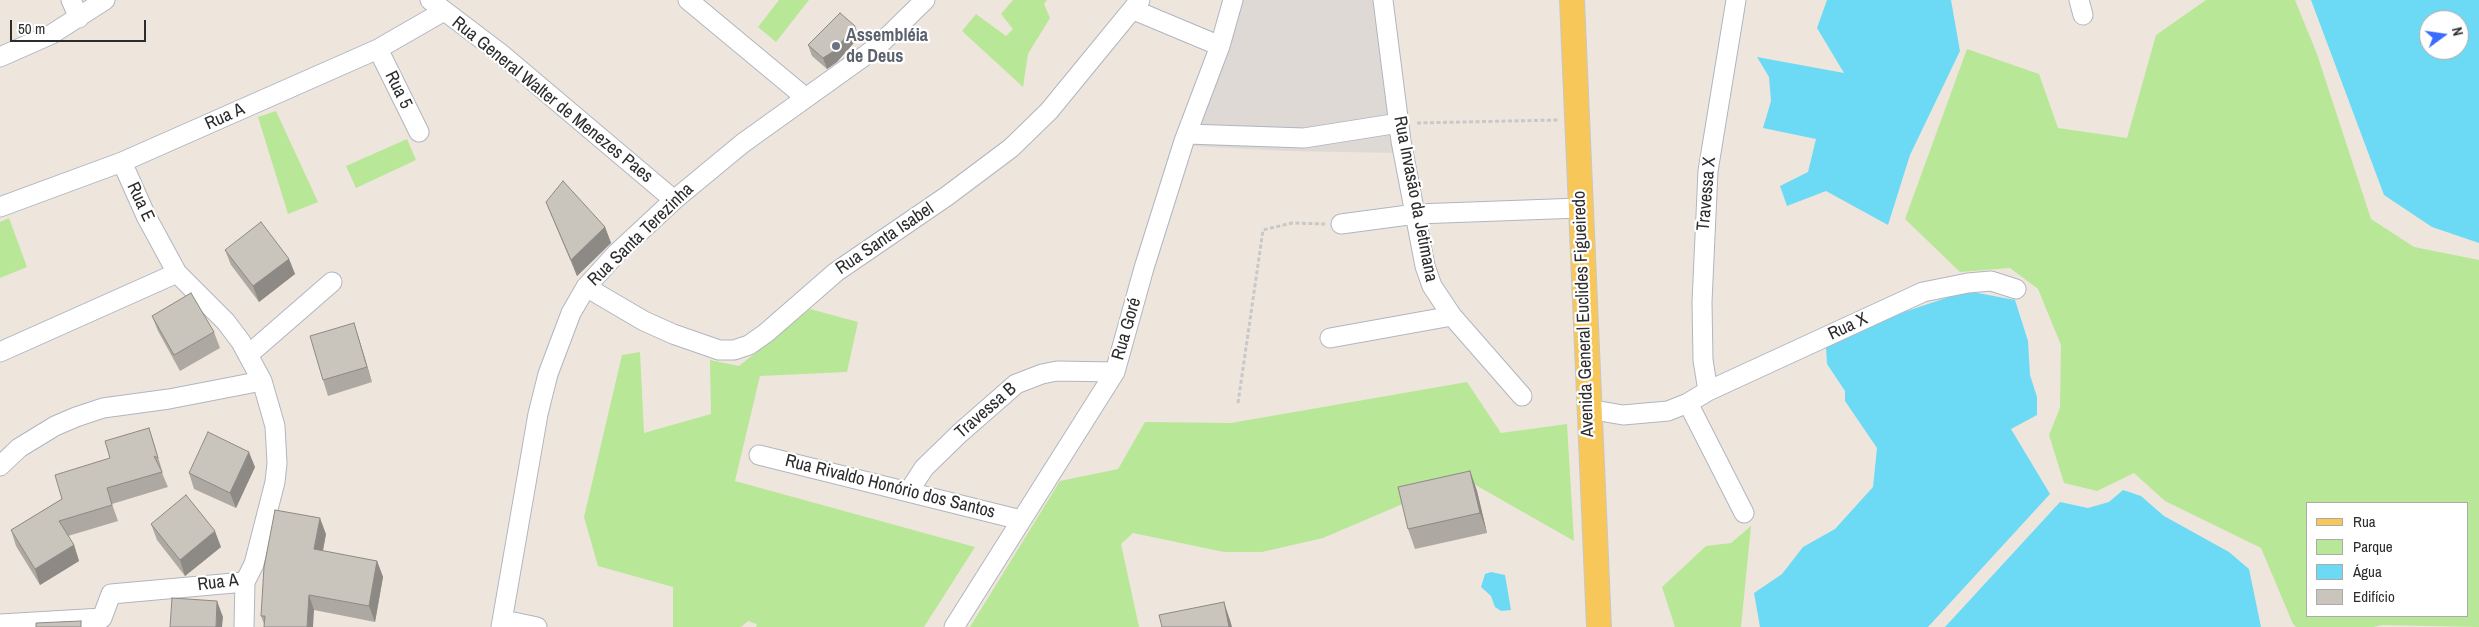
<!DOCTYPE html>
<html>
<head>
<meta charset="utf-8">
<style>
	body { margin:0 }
	#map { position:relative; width:2479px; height:627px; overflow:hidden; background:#eee6dd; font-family:"Archivo Narrow",sans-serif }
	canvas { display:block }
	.legend { position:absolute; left:2306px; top:502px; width:162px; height:115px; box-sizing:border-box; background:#fff; border:1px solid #ababab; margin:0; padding:6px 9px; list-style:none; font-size:15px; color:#2c2c2c }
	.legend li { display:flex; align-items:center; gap:10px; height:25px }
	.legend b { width:25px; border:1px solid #ababab }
	.north { position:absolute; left:2419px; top:10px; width:50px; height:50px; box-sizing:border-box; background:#fff; border:1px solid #ababab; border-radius:50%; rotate:76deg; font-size:14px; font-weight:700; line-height:20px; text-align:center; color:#2c2c2c }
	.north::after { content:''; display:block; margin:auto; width:18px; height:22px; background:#396cff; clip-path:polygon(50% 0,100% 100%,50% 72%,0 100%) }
	.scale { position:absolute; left:10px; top:20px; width:136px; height:22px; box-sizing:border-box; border:2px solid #2c2c2c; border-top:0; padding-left:6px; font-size:15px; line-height:18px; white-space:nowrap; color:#2c2c2c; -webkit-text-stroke:4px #fff; paint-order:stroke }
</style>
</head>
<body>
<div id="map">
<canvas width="2479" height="627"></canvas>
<ul class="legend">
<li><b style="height:6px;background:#f7c759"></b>Rua</li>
<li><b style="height:14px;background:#b8e797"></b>Parque</li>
<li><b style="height:14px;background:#6cdaf4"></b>Água</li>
<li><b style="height:14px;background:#c9c4bc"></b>Edifício</li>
</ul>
<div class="north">N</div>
<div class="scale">50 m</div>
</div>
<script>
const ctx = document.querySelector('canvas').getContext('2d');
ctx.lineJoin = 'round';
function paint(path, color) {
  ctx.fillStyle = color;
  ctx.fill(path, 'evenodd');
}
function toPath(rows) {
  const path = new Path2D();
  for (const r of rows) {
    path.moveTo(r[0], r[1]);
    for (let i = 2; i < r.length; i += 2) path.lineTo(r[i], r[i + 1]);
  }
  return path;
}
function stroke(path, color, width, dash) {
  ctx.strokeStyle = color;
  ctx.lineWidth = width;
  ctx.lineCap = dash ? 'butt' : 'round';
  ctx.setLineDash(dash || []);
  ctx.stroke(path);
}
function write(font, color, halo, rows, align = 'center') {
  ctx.font = font + ' "Archivo Narrow",sans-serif';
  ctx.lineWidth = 4.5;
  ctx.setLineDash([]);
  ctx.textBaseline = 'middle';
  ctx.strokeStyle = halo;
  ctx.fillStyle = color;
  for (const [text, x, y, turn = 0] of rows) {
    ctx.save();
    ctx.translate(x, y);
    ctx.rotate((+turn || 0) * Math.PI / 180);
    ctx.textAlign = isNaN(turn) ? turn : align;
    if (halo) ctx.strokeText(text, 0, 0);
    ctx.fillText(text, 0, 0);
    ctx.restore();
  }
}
const green = toPath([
	[779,0,809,0,776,42,758,27],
	[1013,0,1047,0,1044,4,1050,18,1028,54,1023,87,962,31,976,14,1006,36,1013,29,1001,14],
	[2206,0,2295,0,2317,54,2371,219,2414,247,2479,260,2479,627,2382,625,2373,627,2296,627,2293,624,2261,548,2165,501,2134,473,2097,491,2064,483,2049,435,2060,408,2061,345,2038,289,2010,268,1960,272,1905,219,1967,49,2039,74,2058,128,2127,138,2156,35],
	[2308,503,2468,503,2468,616,2308,616],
	[276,111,318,202,288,214,258,117],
	[407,139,416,160,356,188,346,166],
	[9,218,27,267,0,278,0,222],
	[810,309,858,322,847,372,760,376,735,481,975,547,924,627,756,627,757,624,748,621,741,627,673,627,673,587,598,566,584,517,622,355,640,352,644,433,711,414,710,360,739,366],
	[1467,382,1501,433,1567,424,1574,541,1472,483,1461,479,1323,538,1262,552,1224,552,1133,533,1121,544,1139,627,970,627,1060,481,1118,469,1145,422,1231,423],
	[1751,526,1741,627,1675,627,1662,587,1706,546,1731,543]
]);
const plaza = toPath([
	[1241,0,1375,0,1397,153,1285,151,1193,146]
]);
const water = toPath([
	[1827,0,1951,0,1960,51,1910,155,1888,225,1826,191,1787,206,1780,186,1808,172,1816,139,1763,128,1771,101,1769,77,1757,57,1844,73,1817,28],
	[2311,0,2479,0,2479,243,2432,227,2384,195],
	[2429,20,2459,20,2459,50,2429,50],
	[1967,291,2015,300,2028,341,2030,375,2037,397,2037,415,2011,429,2050,494,1928,627,1760,627,1754,593,1782,574,1803,547,1835,529,1873,487,1877,448,1845,401,1845,391,1827,364,1826,347,1898,314],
	[2123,490,2141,496,2164,516,2229,552,2249,569,2261,627,1945,627,2060,502,2088,508,2109,502],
	[1491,572,1505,575,1511,610,1501,611,1495,607,1491,596,1481,587,1485,574]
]);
const path = toPath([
	[1417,123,1558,120],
	[1238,403,1263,230,1292,223,1325,224]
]);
const minor = toPath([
	[71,0,79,18],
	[430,0,500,53,674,200],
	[688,0,806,98],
	[1383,0,1401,141,1425,266,1432,286,1452,316,1522,396],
	[2079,0,2083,15],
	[1134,10,1220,46],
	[378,49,419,132],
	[0,57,52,34,105,0],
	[1187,134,1304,138,1399,123],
	[0,207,122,162,378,49,444,11],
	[1341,224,1416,214,1580,208],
	[586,287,644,321,673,334,719,350,734,350,749,345,766,333,836,272,947,196,1011,148,1049,111,1140,0],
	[1330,338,1452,316],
	[0,352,177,273],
	[248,355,332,282],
	[1708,391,1703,360,1702,302,1708,171,1736,0],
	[1688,403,1744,513],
	[1588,409,1623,415,1668,411,1688,403,1708,391,1923,292,1968,283,1991,281,2016,289],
	[759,455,1021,520],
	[0,466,19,448,55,426,76,417,103,408,169,399,262,381],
	[909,491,924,468,960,433,1016,384,1042,374,1057,371,1115,372],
	[504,620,537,627],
	[0,624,102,618,111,594,245,582,254,564,275,482,277,463,275,426,262,381,241,342,226,322,177,273,146,216,122,162],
	[244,627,245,582],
	[501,627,538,414,548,374,571,313,586,287,616,254,674,200,743,143,877,47,925,0],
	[954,627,1115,372,1144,268,1184,141,1220,46,1233,0]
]);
const major = toPath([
	[1572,0,1599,627]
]);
const wall = toPath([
	[859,37,837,62,827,69,812,56,808,45],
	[546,202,605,227,611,243,577,276,552,217],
	[225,250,289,259,295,274,259,302,231,265],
	[152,316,214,332,220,348,180,371,158,331],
	[354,323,359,339,372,382,328,396,323,380],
	[149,428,154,443,163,474,162,473,168,487,112,504,118,521,68,536,74,545,79,561,40,585,16,546,11,530,62,499],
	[255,467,236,508,194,489,189,473],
	[1470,471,1477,491,1487,533,1415,549,1408,529],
	[151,524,221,547,185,576,157,540],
	[326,534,323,551,377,561,383,577,375,622,314,610,264,624,261,616]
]);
const shadedWall = toPath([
	[855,26,859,37,837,62,827,69,823,58],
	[605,227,611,243,577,276,571,260],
	[289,259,295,274,259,302,253,286],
	[354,323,359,339,372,382,367,367],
	[249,452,255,467,236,508,230,493],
	[1470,471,1477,491,1487,533,1480,513],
	[320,518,326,534,320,565,314,549],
	[215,531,221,547,185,576,180,560],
	[74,545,79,561,40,585,35,569],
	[377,561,383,577,375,622,369,606],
	[309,595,314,610,313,627,307,627],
	[217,601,223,617,222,627,216,627],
	[1224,602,1230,620,1232,627,1229,627]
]);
const building = toPath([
	[840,13,855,26,834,51,823,58,808,45,840,13],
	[563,181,605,227,571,260,546,202,563,181],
	[261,222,289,259,253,286,225,250,261,222],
	[191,293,214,332,174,355,152,316,191,293],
	[354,323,367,367,323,380,310,336,354,323],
	[149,428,158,458,154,456,162,472,107,488,112,505,59,521,74,545,35,569,11,530,62,499,55,475,110,458,105,441,149,428],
	[208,432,249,452,230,493,189,473,208,432],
	[1470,471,1480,513,1408,529,1398,487,1470,471],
	[186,495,215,531,180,560,151,524,186,495],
	[275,510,320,518,314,549,377,561,369,606,309,595,307,627,264,627,265,616,261,616,264,567,275,510],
	[172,598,217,601,216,627,170,627,172,598],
	[1224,602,1229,627,1162,627,1159,615,1224,602],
	[81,621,81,627,36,627,36,623,81,621]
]);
const markers = [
	[836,46,5,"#6b7280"]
];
const worshipNames = [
	["Assembléia",846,36],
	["de Deus",846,57]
];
const streetNames = [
	["Rua 5",398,90,64],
	["Rua General Walter de Menezes Paes",552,100,39],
	["Rua A",225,117,-24],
	["Travessa X",1707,194,-85],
	["Rua Invasão da Jetimana",1415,199,79],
	["Rua E",140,202,65],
	["Rua Santa Terezinha",641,235,-44],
	["Rua Santa Isabel",885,239,-34],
	["Avenida General Euclides Figueiredo",1584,314,-92],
	["Rua X",1848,327,-25],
	["Rua Goré",1127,329,-74],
	["Travessa B",986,411,-41],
	["Rua Rivaldo Honório dos Santos",890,487,14],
	["Rua A",218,583,-7]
];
paint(green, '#b8e797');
paint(plaza, '#ded9d5');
paint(water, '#6cdaf4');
stroke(minor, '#b1b5c0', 21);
stroke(major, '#c8c8c8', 26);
stroke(path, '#c8c8c8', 3, [4, 2.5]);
stroke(minor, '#fff', 19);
stroke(major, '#f7c759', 24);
paint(wall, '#ada9a2');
paint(shadedWall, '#8d8984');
paint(building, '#c9c4bc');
stroke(building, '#8d8984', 1);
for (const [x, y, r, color] of markers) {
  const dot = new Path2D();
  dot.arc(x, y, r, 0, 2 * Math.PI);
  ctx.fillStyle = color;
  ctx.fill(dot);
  stroke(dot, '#fff', 2);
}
write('bold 18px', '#5b616d', '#fff', worshipNames, 'left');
write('18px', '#2c2c2c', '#fff', streetNames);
</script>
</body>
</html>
